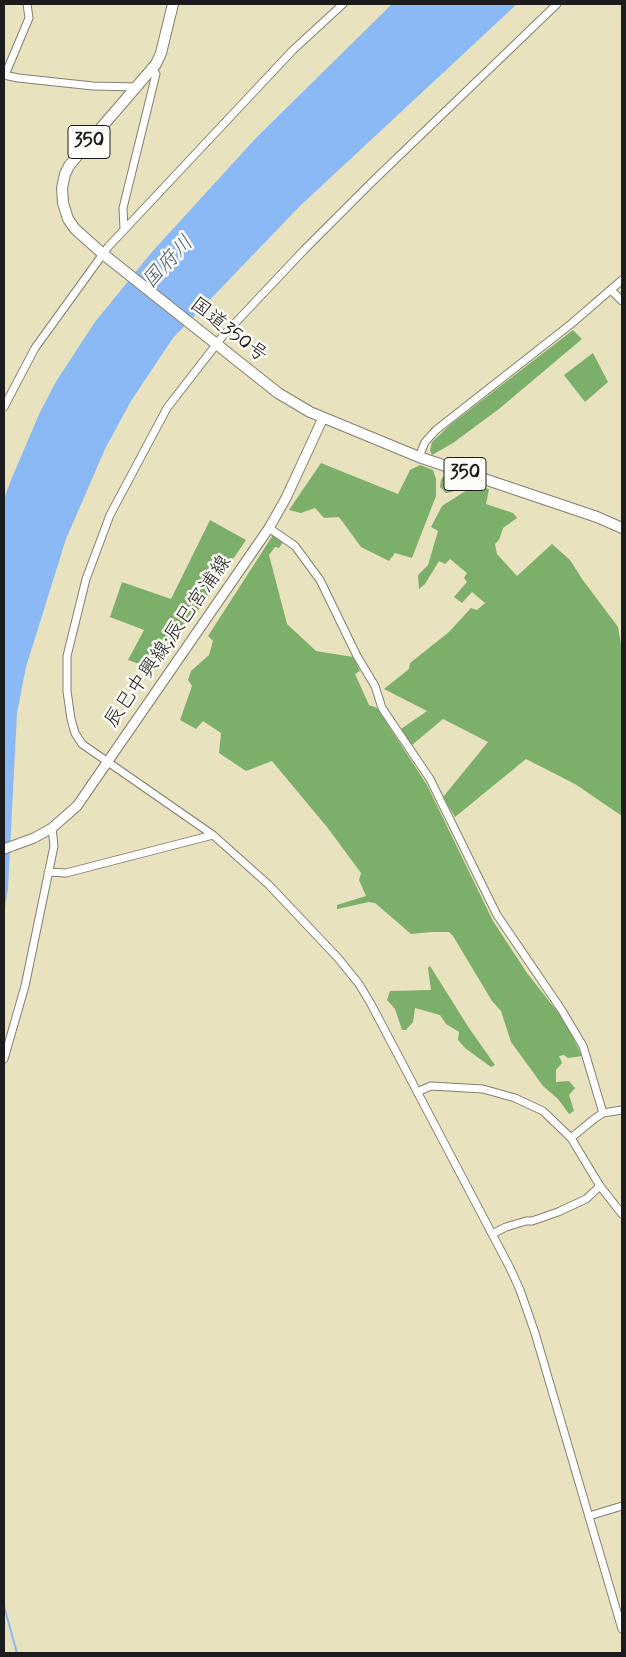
<!DOCTYPE html>
<html>
<head>
<meta charset="utf-8">
<style>
	body { margin:0 }
	#map { position:relative; width:626px; height:1657px; overflow:hidden; background:#e9e2bf; font-family:Mynerve,sans-serif }
	canvas { display:block }
	.frame { position:absolute; inset:0; border:5px solid #1c1c1c; pointer-events:none }
</style>
</head>
<body>
<div id="map">
<canvas width="626" height="1657"></canvas>
<div class="frame"></div>
</div>
<script>
const ctx = document.querySelector('canvas').getContext('2d');
ctx.lineJoin = 'round';
function paint(path, color) {
  ctx.fillStyle = color;
  ctx.fill(path, 'evenodd');
}
function toPath(rows) {
  const path = new Path2D();
  for (const r of rows) {
    path.moveTo(r[0], r[1]);
    for (let i = 2; i < r.length; i += 2) path.lineTo(r[i], r[i + 1]);
  }
  return path;
}
function stroke(path, color, width, dash) {
  ctx.strokeStyle = color;
  ctx.lineWidth = width;
  ctx.lineCap = dash ? 'butt' : 'round';
  ctx.setLineDash(dash || []);
  ctx.stroke(path);
}
function write(font, color, halo, rows, align = 'center') {
  ctx.font = font + ' Mynerve,"Klee One",sans-serif';
  ctx.lineWidth = 5;
  ctx.setLineDash([]);
  ctx.textBaseline = 'middle';
  ctx.strokeStyle = halo;
  ctx.fillStyle = color;
  for (const [text, x, y, turn = 0] of rows) {
    ctx.save();
    ctx.translate(x, y);
    ctx.rotate((+turn || 0) * Math.PI / 180);
    ctx.textAlign = isNaN(turn) ? turn : align;
    if (halo) ctx.strokeText(text, 0, 0);
    ctx.fillText(text, 0, 0);
    ctx.restore();
  }
}
const forest = toPath([
	[573,330,582,339,499,409,453,443,432,455,430,450,432,442,450,425],
	[593,353,608,382,585,402,564,375],
	[321,463,398,494,410,470,420,465,433,470,436,479,436,496,412,558,395,553,389,561,361,547,339,517,324,518,315,508,301,513,289,510],
	[445,474,465,481,459,488,452,492,446,493,440,487,441,480],
	[475,485,489,489,486,504,513,513,517,518,503,528,499,540,495,544,497,554,517,576,552,544,570,560,582,579,618,627,622,649,622,816,575,784,526,759,455,817,443,797,488,742,443,719,412,745,401,729,427,711,384,689,409,669,410,663,449,632,471,608,477,610,485,603,472,592,462,603,454,597,467,582,464,578,467,573,450,559,445,564,439,561,425,584,419,589,418,575,428,565,438,531,431,527,442,506],
	[210,520,246,540,186,628,180,632,153,669,128,660,144,630,110,617,122,582,171,599],
	[273,535,283,542,279,548,275,547,269,555,287,624,316,651,353,657,360,671,355,674,369,705,377,708,427,785,493,921,527,973,564,1020,582,1056,568,1058,564,1055,559,1056,562,1063,556,1070,556,1082,569,1081,575,1088,569,1095,574,1111,569,1114,558,1099,543,1086,511,1042,501,1011,492,1001,453,936,449,932,432,932,411,934,375,903,369,902,337,909,337,905,366,896,359,880,361,873,327,827,272,761,246,771,219,753,221,733,203,721,196,729,180,720,192,686,188,680,191,671,209,655,213,641,208,636],
	[430,966,469,1028,495,1065,491,1067,465,1048,458,1040,459,1032,446,1024,440,1015,415,1008,413,1022,406,1030,402,1030,395,1009,387,1000,390,991,431,990,428,968]
]);
const water = toPath([
	[392,4,517,4,300,206,173,338,131,401,105,449,66,539,26,667,17,713,8,888,4,913,4,499,11,480,40,412,57,380,95,322,151,253,255,139]
]);
const stream = toPath([
	[4,1606,17,1653]
]);
const minor = toPath([
	[557,4,373,181,304,250,222,337,167,408,110,515,86,579,67,656,67,691,71,719,75,733,82,744,213,835,269,885,338,958,359,984,371,1004,510,1268,520,1290,535,1333,622,1629],
	[4,75,18,78,93,86,138,87],
	[5,75,29,18,27,4],
	[124,229,123,208,155,78,156,74,153,69],
	[611,290,622,301],
	[4,407,35,348,108,247,293,50,343,4],
	[419,457,425,442,436,430,571,324,622,280],
	[269,528,295,546,320,580,357,656,375,686,382,708,430,779,497,915,561,1009,583,1046,603,1113],
	[48,872,66,873,213,835],
	[4,1059,25,986,54,846,52,828],
	[417,1092,431,1086,483,1089,515,1098,543,1111,571,1138,600,1186,622,1214],
	[571,1138,594,1119,603,1113,622,1110],
	[492,1234,506,1227,526,1221,532,1221,558,1212,586,1199,600,1186],
	[589,1516,622,1506]
]);
const major = toPath([
	[4,849,34,838,52,828,77,806,269,528,286,498,323,418]
]);
const highway = toPath([
	[173,4,161,53,156,64,82,150,69,166,65,174,62,188,63,203,68,219,75,229,103,254,278,393,310,412,419,457,597,517,622,528]
]);
const shields = [
	[89,142,42],
	[465,474,42]
];
const shieldNames = [
	["350",89,142],
	["350",465,474]
];
const streetNames = [
	["国道350号",228,331,38],
	["辰巳中興線;辰巳宮浦線",169,642,-55]
];
const waterNames = [
	["国府川",169,263,-47]
];
paint(forest, '#7caf6a');
paint(water, '#8ab9f5');
stroke(stream, '#8ab9f5', 2);
stroke(minor, '#827f6e', 9);
stroke(major, '#827f6e', 11);
stroke(highway, '#827f6e', 12);
stroke(minor, '#fff', 7);
stroke(major, '#fff', 9);
stroke(highway, '#fff', 10);
for (const [x, y, w] of shields) {
  const box = new Path2D();
  box.roundRect(x - w / 2, y - 16.5, w, 33, 4);
  ctx.fillStyle = '#fdfcf7';
  ctx.fill(box);
  stroke(box, '#1c1c1c', 1);
}
write('bold 19px', '#1c1c1c', null, shieldNames);
write('20px', '#1c1c1c', '#fdfcf7', streetNames);
write('italic 21px', '#485b73', '#fdfcf7', waterNames);
</script>
</body>
</html>
